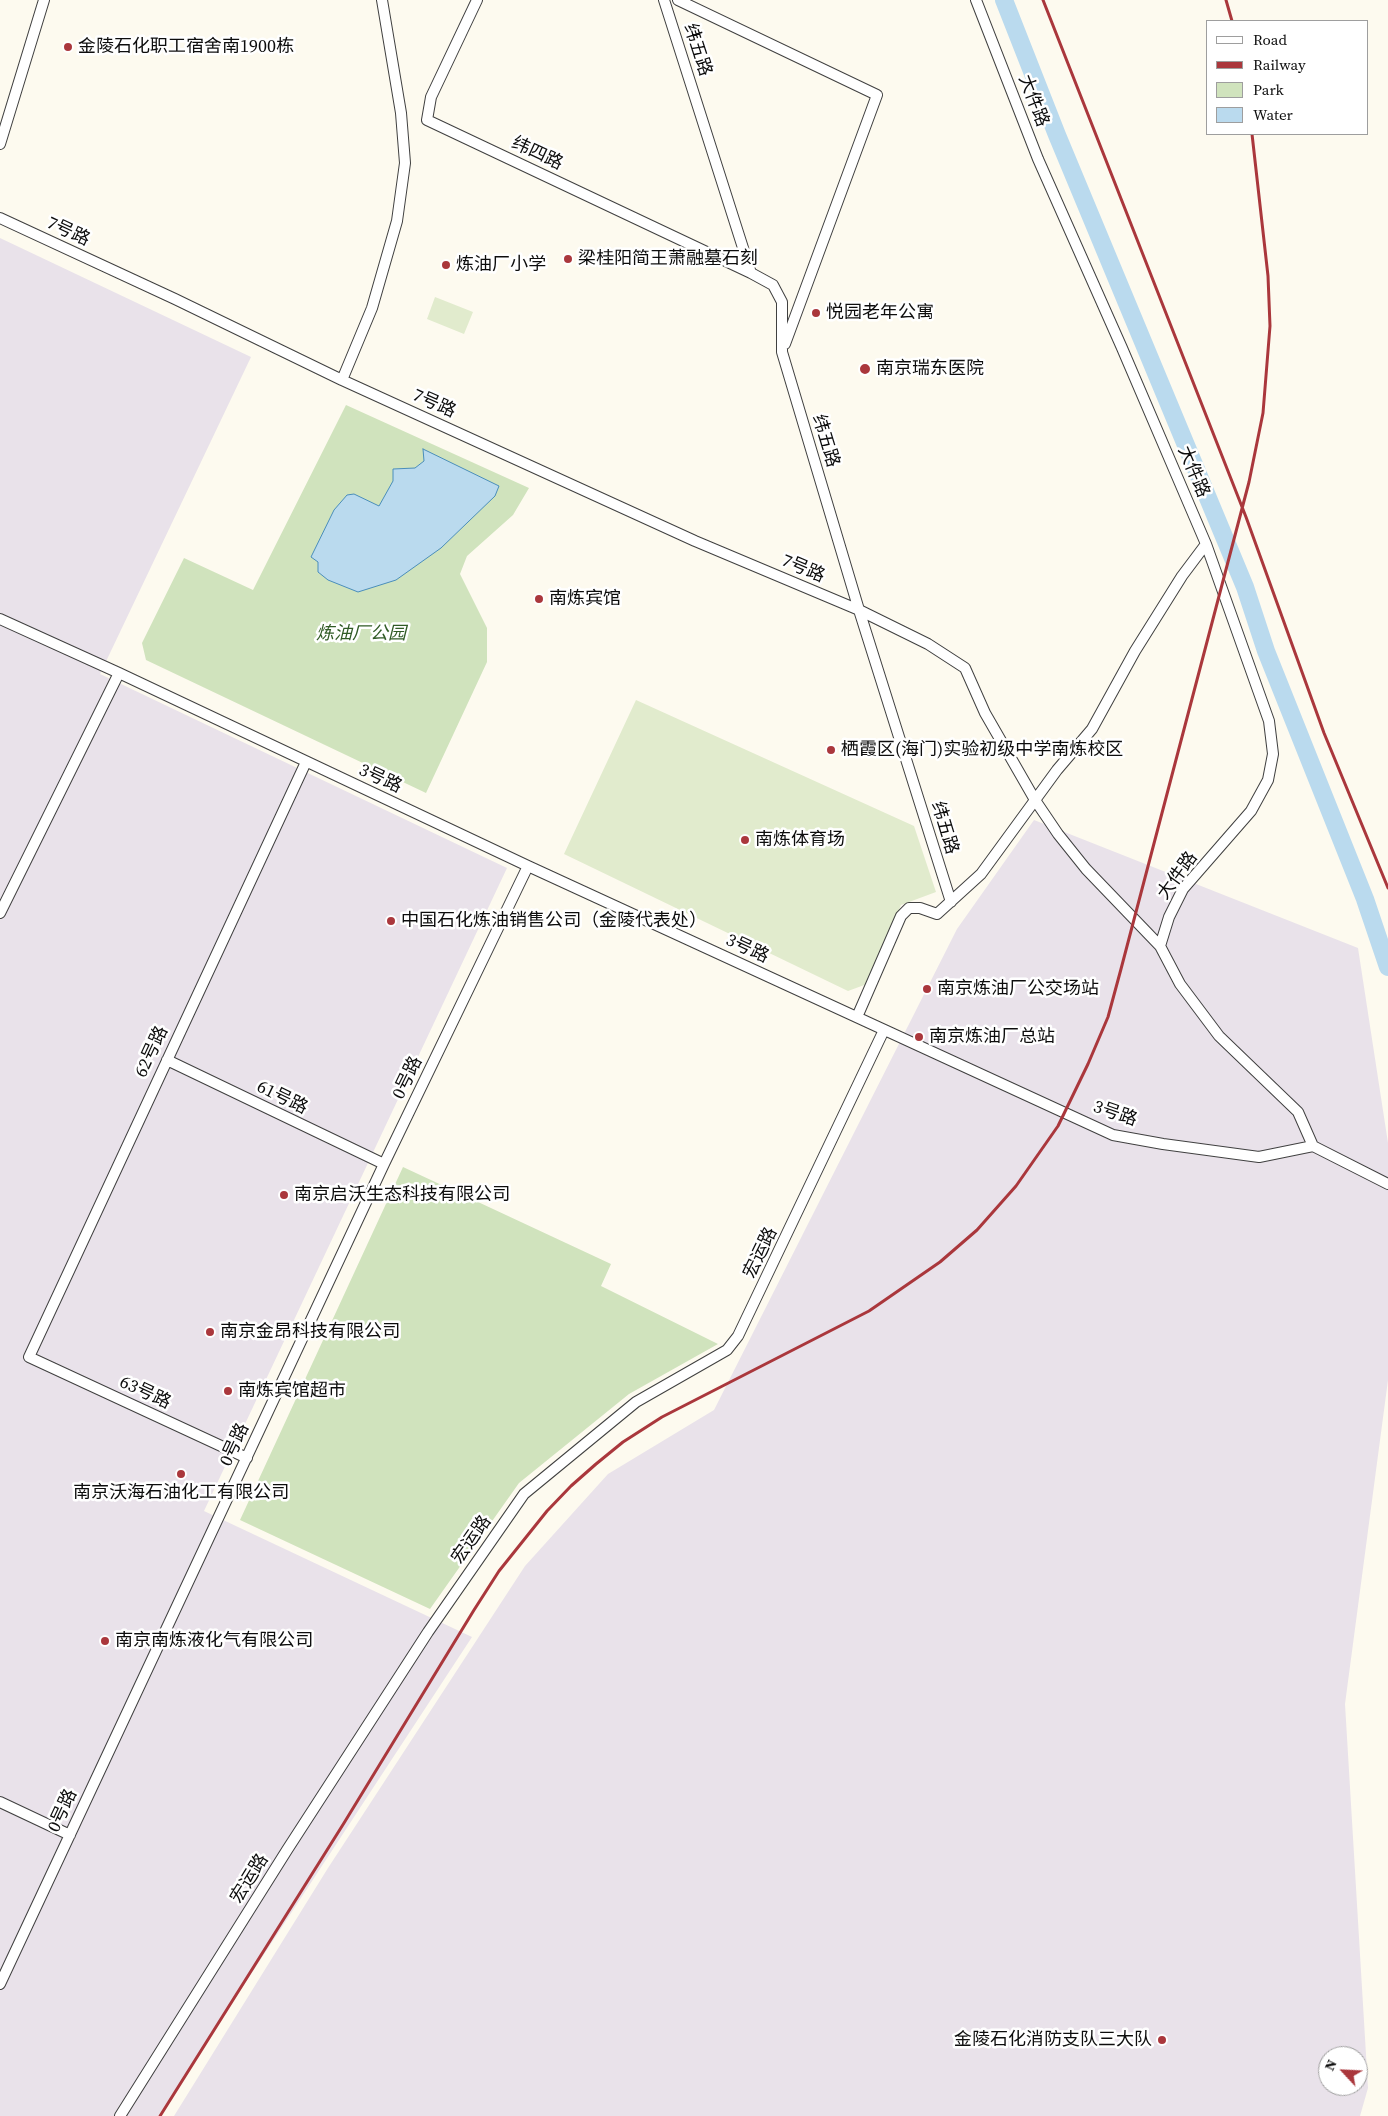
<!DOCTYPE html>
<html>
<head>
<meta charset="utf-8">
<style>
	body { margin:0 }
	#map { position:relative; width:1388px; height:2116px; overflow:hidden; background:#fdfaef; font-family:"Source Serif 4",serif }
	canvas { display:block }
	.legend { position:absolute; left:1206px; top:20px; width:162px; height:115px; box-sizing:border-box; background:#fff; border:1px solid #9e9e9e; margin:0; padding:6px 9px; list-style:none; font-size:15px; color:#0d0d0d }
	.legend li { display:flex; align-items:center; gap:10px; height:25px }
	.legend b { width:25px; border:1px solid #9e9e9e }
	.north { position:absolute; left:1318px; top:2046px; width:50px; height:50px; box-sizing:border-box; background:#fff; border:1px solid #9e9e9e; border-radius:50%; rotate:295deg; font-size:14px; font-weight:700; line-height:20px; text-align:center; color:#0d0d0d }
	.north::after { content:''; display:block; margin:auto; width:18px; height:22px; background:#aa373c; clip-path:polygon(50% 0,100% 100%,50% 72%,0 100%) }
</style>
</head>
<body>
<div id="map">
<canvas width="1388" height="2116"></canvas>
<ul class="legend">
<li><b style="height:6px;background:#fff"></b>Road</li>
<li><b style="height:6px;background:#aa373c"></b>Railway</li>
<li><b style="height:14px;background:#d0e3bd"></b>Park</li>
<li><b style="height:14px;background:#badaee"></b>Water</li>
</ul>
<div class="north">N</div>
</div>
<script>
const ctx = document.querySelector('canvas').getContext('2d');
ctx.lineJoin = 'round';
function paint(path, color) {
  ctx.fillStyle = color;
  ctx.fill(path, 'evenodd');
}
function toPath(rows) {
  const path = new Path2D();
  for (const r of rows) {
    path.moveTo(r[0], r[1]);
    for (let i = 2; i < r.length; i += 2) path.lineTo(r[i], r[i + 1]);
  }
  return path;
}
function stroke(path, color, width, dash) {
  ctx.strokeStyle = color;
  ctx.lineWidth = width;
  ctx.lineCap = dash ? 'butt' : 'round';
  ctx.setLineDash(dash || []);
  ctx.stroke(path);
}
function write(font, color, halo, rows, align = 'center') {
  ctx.font = font + ' "Source Serif 4","Noto Sans SC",serif';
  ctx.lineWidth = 5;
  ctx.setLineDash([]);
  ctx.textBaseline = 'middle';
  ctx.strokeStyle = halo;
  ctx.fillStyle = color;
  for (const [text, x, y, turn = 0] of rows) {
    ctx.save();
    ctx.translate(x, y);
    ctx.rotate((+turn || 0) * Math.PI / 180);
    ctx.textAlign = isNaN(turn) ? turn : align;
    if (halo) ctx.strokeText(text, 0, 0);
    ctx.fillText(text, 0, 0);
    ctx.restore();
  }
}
const industrial = toPath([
	[0,238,251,357,100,674,507,868,204,1511,472,1637,158,2116,0,2116],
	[1034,820,1358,948,1388,1143,1388,1380,1345,1704,1368,2088,1360,2116,174,2116,328,1868,525,1566,608,1474,714,1410,957,929],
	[1328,2056,1358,2056,1358,2086,1328,2086]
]);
const green = toPath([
	[346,405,529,488,513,515,467,556,460,574,487,628,487,662,426,793,146,660,142,643,184,558,253,590],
	[403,1167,611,1264,601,1286,718,1344,629,1394,519,1483,430,1609,240,1520]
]);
const pitch = toPath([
	[435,297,473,312,464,334,427,319],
	[636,700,914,826,936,892,901,905,867,984,848,991,564,854]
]);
const water = toPath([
	[423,449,499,486,495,496,441,548,396,580,358,592,328,580,318,572,318,562,311,557,334,510,347,495,354,494,379,506,393,481,393,469,415,468,424,461,423,449]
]);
const river = toPath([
	[1004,0,1057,135,1245,587,1266,651,1365,899,1388,967]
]);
const minor = toPath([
	[477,0,431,97,427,120,751,273],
	[664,0,751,273,773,285,782,302,782,352,859,610,951,902],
	[678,0,877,95,785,344],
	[976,0,1038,159,1122,348,1206,544,1269,721,1273,754,1268,780,1251,811,1183,889,1169,917,1160,946],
	[0,144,44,0],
	[0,218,175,299,342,380,695,541,859,610,928,644,965,668,985,713,1035,800,1058,834,1086,869,1160,946,1180,984,1219,1036,1298,1112,1313,1146],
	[342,380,372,308,397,221,405,163,401,113,382,0],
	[0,619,119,673,528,866,1113,1135,1163,1144,1259,1157,1313,1146,1388,1184],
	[0,913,119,673],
	[857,1017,901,916,909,908,920,908,937,914,981,874,1057,770,1092,729,1135,651,1182,576,1206,544],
	[167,1060,384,1164],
	[247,1458,29,1357,306,762],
	[0,1802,70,1835],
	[0,1984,384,1164,528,866],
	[120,2116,287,1850,428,1632,524,1494,636,1402,727,1350,738,1336,884,1030]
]);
const rail = toPath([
	[1043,0,1246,517,1324,733,1388,888],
	[1226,0,1232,21],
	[160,2116,344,1823,474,1610,499,1571,547,1511,571,1486,596,1464,623,1442,662,1417,869,1311,940,1262,977,1230,1016,1186,1058,1126,1088,1064,1108,1017,1121,969,1249,482,1263,413,1270,326,1268,276,1252,134]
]);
const markers = [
	[68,47,5,"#aa373c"],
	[568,259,5,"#aa373c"],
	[446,265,5,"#aa373c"],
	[816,313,5,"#aa373c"],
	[865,369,6,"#aa373c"],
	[539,599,5,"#aa373c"],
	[831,750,5,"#aa373c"],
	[745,840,5,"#aa373c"],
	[391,921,5,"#aa373c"],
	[927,989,5,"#aa373c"],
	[919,1037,5,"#aa373c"],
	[284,1195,5,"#aa373c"],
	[210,1332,5,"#aa373c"],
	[228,1391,5,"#aa373c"],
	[181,1474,5,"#aa373c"],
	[105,1641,5,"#aa373c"],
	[1162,2040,5,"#aa373c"]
];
const poiNames = [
	["金陵石化职工宿舍南1900栋",78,47],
	["梁桂阳简王萧融墓石刻",578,259],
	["炼油厂小学",456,265],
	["悦园老年公寓",826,313],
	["南京瑞东医院",876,369],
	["南炼宾馆",549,599],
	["栖霞区(海门)实验初级中学南炼校区",841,750],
	["南炼体育场",755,840],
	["中国石化炼油销售公司（金陵代表处）",401,921],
	["南京炼油厂公交场站",937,989],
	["南京炼油厂总站",929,1037],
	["南京启沃生态科技有限公司",294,1195],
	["南京金昂科技有限公司",220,1332],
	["南炼宾馆超市",238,1391],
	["南京沃海石油化工有限公司",181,1493,"center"],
	["南京南炼液化气有限公司",115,1641],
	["金陵石化消防支队三大队",1152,2040,"right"]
];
const streetNames = [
	["纬五路",697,50,72],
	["大件路",1033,101,69],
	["纬四路",537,154,25],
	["7号路",68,232,25],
	["7号路",434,404,24],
	["纬五路",825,441,73],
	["大件路",1193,472,67],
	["7号路",803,569,23],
	["3号路",380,779,25],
	["纬五路",944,828,73],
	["大件路",1178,876,-54],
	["3号路",747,949,25],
	["62号路",152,1052,-65],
	["0号路",408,1078,-64],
	["61号路",282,1098,26],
	["3号路",1115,1114,19],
	["宏运路",761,1253,-64],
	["63号路",145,1393,25],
	["0号路",235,1445,-65],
	["宏运路",472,1540,-55],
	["0号路",63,1811,-65],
	["宏运路",250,1879,-58]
];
const parkNames = [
	["炼油厂公园",361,634]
];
paint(industrial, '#e9e2ea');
paint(green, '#d0e3bd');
paint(pitch, '#e1ebcd');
paint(water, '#badaee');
stroke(water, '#4a8ebb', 1);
stroke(river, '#badaee', 18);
stroke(minor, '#404040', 12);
stroke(minor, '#fff', 10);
stroke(rail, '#aa373c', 3);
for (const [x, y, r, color] of markers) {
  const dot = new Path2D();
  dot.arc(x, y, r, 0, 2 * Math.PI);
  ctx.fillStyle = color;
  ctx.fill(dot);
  stroke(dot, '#fff', 2);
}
write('18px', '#0d0d0d', '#fff', poiNames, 'left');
write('18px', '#0d0d0d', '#fff', streetNames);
write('italic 18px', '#315b26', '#fff', parkNames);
</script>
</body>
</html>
